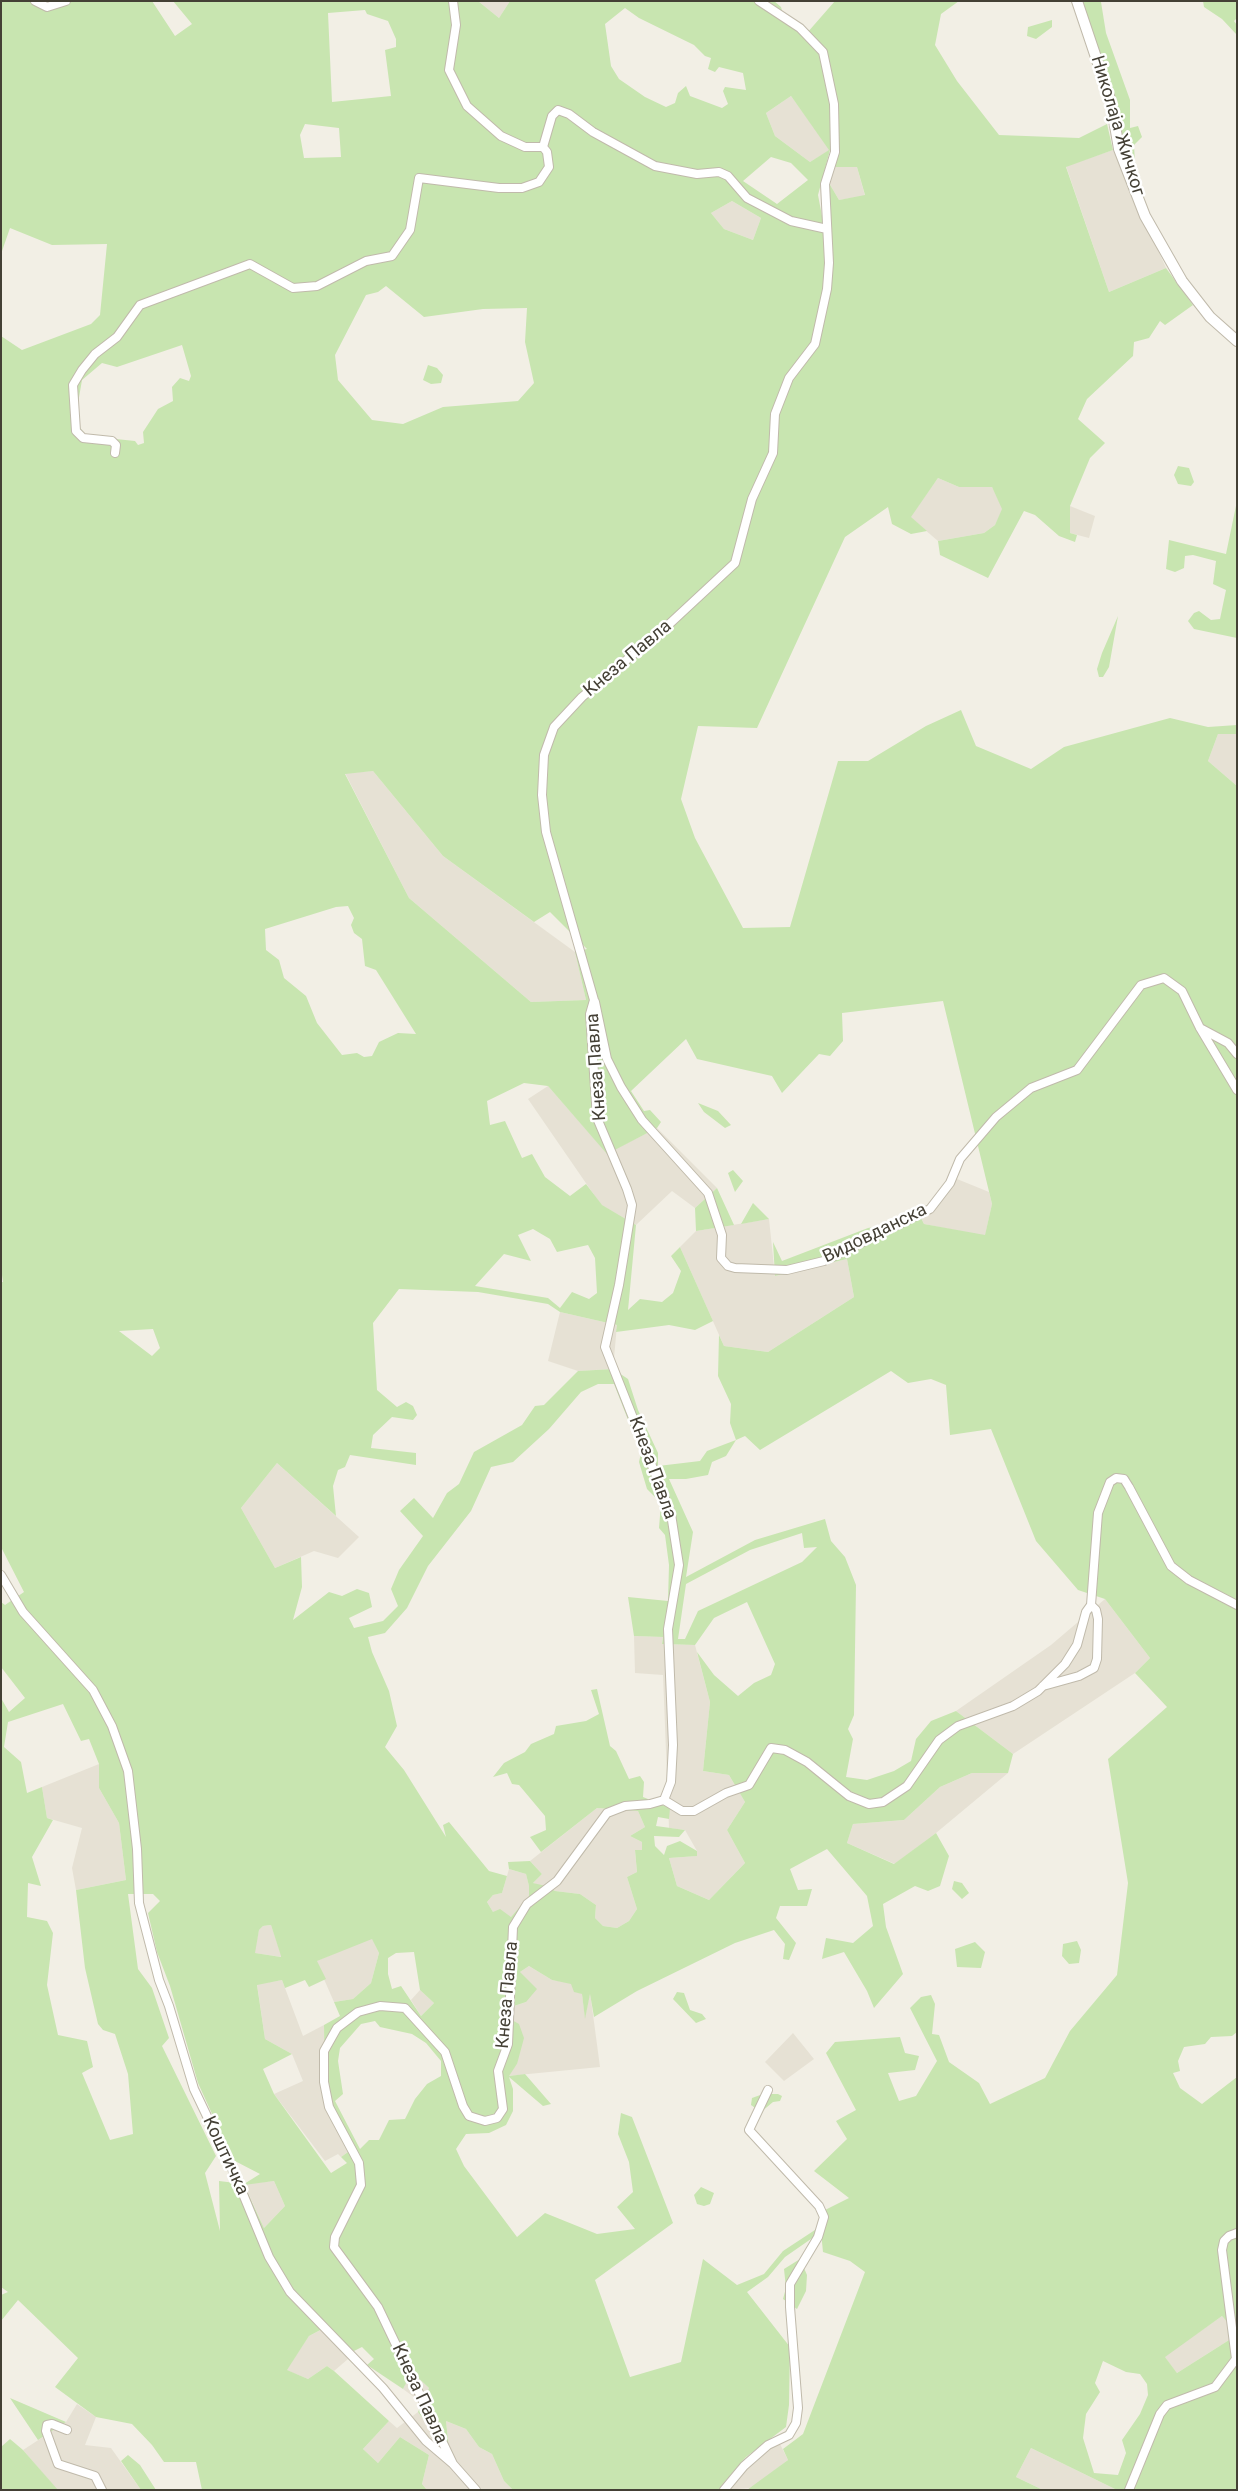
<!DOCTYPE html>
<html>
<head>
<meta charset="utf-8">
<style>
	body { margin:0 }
	#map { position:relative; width:1238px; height:2491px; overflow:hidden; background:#f2efe5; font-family:Roboto,sans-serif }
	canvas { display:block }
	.frame { position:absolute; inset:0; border:2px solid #444035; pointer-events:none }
</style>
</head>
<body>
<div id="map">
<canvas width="1238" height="2491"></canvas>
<div class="frame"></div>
</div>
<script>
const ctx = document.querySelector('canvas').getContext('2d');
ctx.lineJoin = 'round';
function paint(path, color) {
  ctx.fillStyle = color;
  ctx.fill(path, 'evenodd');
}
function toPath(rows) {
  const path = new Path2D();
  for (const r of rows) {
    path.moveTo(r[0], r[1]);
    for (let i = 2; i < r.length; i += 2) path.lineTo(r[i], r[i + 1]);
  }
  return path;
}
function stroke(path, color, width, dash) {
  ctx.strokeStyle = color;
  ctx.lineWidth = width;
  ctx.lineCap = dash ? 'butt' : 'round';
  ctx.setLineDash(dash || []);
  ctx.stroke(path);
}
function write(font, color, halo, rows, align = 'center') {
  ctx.font = font + ' Roboto,sans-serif';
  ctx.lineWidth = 5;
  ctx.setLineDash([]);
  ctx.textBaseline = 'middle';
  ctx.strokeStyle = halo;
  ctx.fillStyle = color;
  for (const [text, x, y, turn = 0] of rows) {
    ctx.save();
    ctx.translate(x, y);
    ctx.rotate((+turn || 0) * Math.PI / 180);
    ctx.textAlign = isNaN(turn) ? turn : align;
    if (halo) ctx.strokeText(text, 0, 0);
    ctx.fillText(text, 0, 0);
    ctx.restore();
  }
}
const residential = toPath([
	[478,1,510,1,499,18],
	[791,96,830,150,810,162,775,136,766,113],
	[1113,150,1166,268,1109,292,1066,166],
	[834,167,857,167,865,196,839,200,829,183],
	[732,201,761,218,753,240,724,229,711,213],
	[938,478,959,487,992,487,1003,509,995,525,984,533,938,541,910,517],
	[1070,506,1095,516,1089,538,1070,533],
	[1218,734,1237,734,1237,786,1208,761],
	[373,771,443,856,575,952,586,1000,531,1002,409,898,345,773],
	[548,1086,607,1153,657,1128,717,1188,695,1208,672,1191,636,1225,601,1205,528,1099],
	[957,1179,989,1192,992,1204,985,1236,924,1224,921,1218],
	[769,1219,775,1276,847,1259,854,1297,768,1352,724,1346,680,1247,696,1231],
	[560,1312,617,1325,613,1369,578,1371,548,1361],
	[277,1463,359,1537,338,1558,314,1551,275,1568,241,1508],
	[1105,1599,1150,1658,1135,1673,1013,1754,956,1711,1051,1645],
	[634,1636,663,1637,662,1644,695,1645,710,1702,703,1771,729,1775,745,1802,727,1830,745,1863,709,1900,677,1886,669,1858,696,1856,697,1851,685,1830,669,1828,663,1675,635,1673],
	[99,1764,99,1788,119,1823,126,1880,76,1890,72,1868,82,1828,47,1818,42,1787],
	[972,1773,1008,1773,936,1833,895,1864,847,1843,853,1824,904,1820,940,1787],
	[597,1808,638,1811,645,1827,630,1836,642,1842,642,1851,635,1851,637,1872,627,1877,637,1909,629,1921,617,1928,603,1926,595,1918,596,1905,580,1894,555,1891,533,1883,542,1874,530,1861],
	[509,1869,526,1874,529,1886,529,1896,511,1917,493,1912,487,1902,493,1895,502,1893],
	[271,1925,282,1957,254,1953,259,1930,263,1926],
	[372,1938,379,1953,371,1983,353,1999,334,2002,316,1961],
	[529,1966,552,1980,571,1983,582,1994,585,2017,590,1992,600,2067,508,2076,517,2064,512,2020,514,2006,526,2002,520,1972],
	[282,1980,303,2036,324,2025,325,2107,348,2152,341,2157,338,2154,325,2161,274,2094,303,2081,292,2054,265,2039,257,1984],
	[420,1990,434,2003,421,2016,411,2000],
	[793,2033,814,2059,784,2081,765,2062],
	[274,2181,285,2206,264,2228,244,2184],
	[1222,2316,1231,2325,1237,2335,1177,2373,1164,2356],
	[326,2327,348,2359,334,2371,327,2366,308,2379,286,2370,309,2336],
	[412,2371,429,2388,422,2403,403,2389],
	[77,2404,96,2417,85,2445,111,2448,141,2490,57,2490,23,2450,66,2422],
	[418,2412,437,2438,449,2448,446,2421,466,2429,479,2447,492,2454,504,2481,513,2490,427,2490,422,2484,429,2455,400,2437,378,2463,363,2449,389,2421,397,2428],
	[776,2436,788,2460,752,2488,723,2490,721,2487,746,2457],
	[1031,2448,1117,2490,1043,2490,1016,2477]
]);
const green = toPath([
	[1,1,152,1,175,36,192,24,173,1,478,1,499,18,510,1,774,1,781,7,783,14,807,33,835,1,959,1,941,14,935,45,957,81,999,135,1079,138,1107,124,1113,150,1066,167,1109,292,1166,268,1193,305,1165,325,1160,321,1149,338,1134,342,1133,356,1087,399,1078,419,1105,443,1090,458,1070,506,1070,533,1077,535,1075,542,1059,536,1035,515,1024,511,988,578,940,555,938,541,984,533,995,525,1002,509,992,487,959,487,938,478,911,517,927,531,911,534,892,524,888,507,845,537,757,728,698,726,681,799,695,838,743,928,790,927,838,761,868,761,926,726,961,710,976,746,1031,769,1064,747,1170,718,1208,727,1237,725,1237,734,1218,734,1208,761,1237,786,1237,2032,1232,2036,1211,2037,1205,2044,1184,2047,1178,2061,1180,2071,1173,2073,1180,2088,1202,2104,1237,2077,1237,2333,1222,2316,1165,2357,1177,2373,1237,2335,1237,2490,1117,2490,1031,2448,1016,2477,1043,2490,747,2490,788,2460,783,2449,803,2434,865,2272,850,2261,823,2252,821,2232,785,2257,768,2277,747,2292,790,2347,789,2405,786,2427,746,2457,721,2486,723,2490,513,2490,504,2481,492,2454,479,2447,466,2429,446,2421,449,2449,437,2438,418,2412,429,2388,412,2372,403,2389,367,2365,374,2359,362,2347,354,2351,326,2327,309,2336,287,2370,308,2379,327,2366,334,2371,389,2421,363,2449,378,2463,400,2437,429,2455,422,2484,427,2490,202,2490,196,2462,164,2462,152,2445,132,2424,96,2417,55,2387,78,2358,18,2300,1,2321,1,2295,8,2292,1,2287,1,1698,9,1712,25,1698,1,1667,1,1602,5,1605,24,1592,1,1547,1,1282,3,1282,1,1268,1,336,22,350,91,324,100,315,107,244,52,245,10,228,1,254],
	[625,8,639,18,694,45,705,56,711,58,708,69,715,72,719,67,743,73,746,90,725,87,723,91,728,104,722,108,690,96,686,86,678,93,675,103,666,107,645,97,619,79,611,66,605,24],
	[365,10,367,14,388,21,396,39,396,47,385,50,391,96,332,102,328,13],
	[791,96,829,150,810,162,775,136,766,113],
	[831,120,834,167,857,167,865,195,839,200,829,183,822,216,818,195,830,150],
	[305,124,339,128,341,157,304,158,300,135],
	[771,157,791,163,808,180,777,204,743,181],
	[732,201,761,218,753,240,724,229,711,213],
	[386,286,424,317,483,309,527,308,525,342,534,383,518,401,443,407,403,424,372,420,338,380,335,355,366,295,378,292],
	[182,345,191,376,189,381,180,378,172,387,173,401,158,409,143,432,144,443,138,445,135,441,87,436,80,428,77,409,82,380,102,363,117,367],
	[373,771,443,856,534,922,550,912,587,949,575,952,586,1000,531,1002,409,898,345,774],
	[348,906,354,918,351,925,354,933,362,939,365,966,376,970,416,1034,398,1033,379,1042,372,1056,364,1057,357,1053,342,1055,317,1023,306,996,284,978,279,960,266,950,265,929,336,907],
	[943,1001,992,1204,985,1235,924,1224,921,1218,868,1228,782,1261,773,1242,775,1276,847,1259,854,1297,768,1352,724,1346,719,1335,718,1376,731,1404,730,1423,736,1440,707,1451,700,1461,658,1466,658,1453,638,1410,628,1379,613,1369,578,1371,544,1405,535,1406,522,1425,474,1452,459,1484,447,1493,433,1518,414,1498,400,1511,423,1536,399,1570,391,1589,398,1606,383,1621,354,1628,349,1618,372,1607,369,1593,357,1589,342,1596,329,1592,293,1620,302,1587,301,1557,275,1568,241,1508,277,1463,336,1516,333,1486,338,1470,345,1467,350,1455,416,1465,416,1453,371,1448,373,1435,392,1417,413,1420,417,1415,413,1406,406,1402,397,1407,377,1390,373,1323,399,1289,478,1292,548,1304,560,1312,617,1325,616,1332,669,1325,695,1330,713,1321,680,1247,671,1256,681,1271,673,1293,662,1302,640,1299,628,1310,636,1225,602,1205,586,1184,570,1196,545,1177,532,1154,522,1158,505,1121,490,1125,487,1101,524,1083,548,1086,607,1154,657,1128,661,1122,650,1110,644,1111,631,1091,686,1039,697,1059,772,1076,782,1093,819,1054,830,1056,843,1041,842,1013],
	[533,1229,550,1239,557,1252,588,1245,595,1258,597,1293,589,1299,572,1292,560,1308,548,1298,475,1286,504,1254,531,1261,518,1235],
	[153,1329,160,1348,152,1356,119,1331],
	[891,1371,908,1383,931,1379,946,1385,950,1435,991,1429,1036,1541,1078,1590,1105,1599,1150,1658,1135,1673,1167,1707,1108,1759,1128,1883,1117,1975,1070,2031,1045,2078,990,2104,979,2083,949,2062,939,2035,932,2034,935,2004,931,1995,921,1997,910,2008,937,2061,916,2096,899,2101,888,2073,915,2070,919,2056,905,2053,900,2037,835,2042,826,2053,856,2110,836,2121,847,2139,814,2171,849,2198,821,2212,821,2226,783,2251,764,2274,737,2285,703,2259,681,2362,630,2377,595,2280,673,2223,632,2117,621,2113,618,2134,629,2162,633,2192,617,2207,635,2229,597,2234,545,2213,517,2237,464,2166,456,2149,466,2134,489,2133,506,2125,513,2111,513,2089,509,2077,543,2106,551,2104,525,2074,509,2076,517,2064,524,2038,519,2024,512,2020,514,2006,526,2002,537,1989,520,1972,529,1966,552,1980,571,1984,574,1992,582,1994,585,2019,590,1994,594,2017,637,1991,735,1943,774,1930,785,1944,783,1959,789,1960,796,1943,776,1918,780,1906,807,1906,812,1889,798,1890,790,1869,827,1849,867,1896,873,1926,853,1943,826,1938,822,1959,844,1952,867,1991,874,2008,903,1974,886,1927,883,1904,915,1886,928,1891,940,1886,949,1856,936,1833,894,1864,847,1843,853,1824,904,1820,940,1787,972,1773,1008,1773,1013,1754,956,1711,931,1721,916,1739,911,1761,894,1771,867,1780,846,1777,853,1739,848,1729,854,1715,856,1585,845,1557,831,1541,825,1519,755,1540,686,1577,693,1532,669,1479,686,1479,708,1475,712,1462,726,1456,736,1440,745,1436,760,1450],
	[598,1384,614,1384,641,1453,639,1462,647,1489,661,1503,659,1528,665,1535,669,1565,668,1601,628,1597,634,1636,663,1637,662,1644,695,1645,714,1618,747,1602,775,1664,771,1675,754,1683,738,1696,714,1675,697,1652,710,1702,703,1771,729,1775,745,1802,727,1830,745,1863,709,1900,677,1886,669,1858,697,1856,697,1851,680,1841,667,1846,664,1855,655,1846,654,1836,679,1837,685,1830,656,1826,658,1817,669,1819,670,1808,643,1797,644,1782,640,1776,629,1779,616,1751,610,1746,597,1689,591,1690,599,1714,586,1721,556,1726,554,1734,531,1744,525,1752,504,1763,493,1777,507,1773,512,1784,519,1785,545,1816,546,1830,530,1837,541,1852,597,1808,638,1811,645,1827,630,1836,642,1842,642,1850,635,1850,637,1872,627,1877,637,1909,629,1921,617,1928,603,1926,595,1918,596,1905,580,1894,555,1891,546,1886,533,1883,542,1874,530,1861,508,1862,509,1869,526,1874,529,1886,529,1896,511,1917,500,1909,493,1912,487,1902,493,1895,502,1893,507,1876,489,1871,449,1822,443,1825,446,1837,404,1770,385,1747,397,1726,389,1691,372,1652,368,1637,385,1633,407,1608,428,1566,471,1511,491,1467,513,1462,549,1429,581,1392],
	[802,1533,804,1548,817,1547,802,1562,698,1611,685,1639,678,1639,686,1584,750,1550],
	[63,1704,81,1741,89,1739,99,1764,99,1788,119,1823,126,1880,76,1890,85,1968,98,2024,103,2030,115,2034,128,2074,133,2134,110,2140,82,2073,93,2067,87,2041,58,2035,47,1985,53,1933,47,1921,27,1917,28,1883,41,1886,32,1857,53,1820,47,1818,42,1787,27,1793,21,1762,4,1747,8,1722],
	[128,1894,153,1894,160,1901,148,1913,157,1952,170,1986,198,2083,233,2160,260,2174,244,2184,219,2181,220,2231,205,2173,216,2156,162,2046,169,2038,152,1988,138,1969],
	[271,1925,281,1956,281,1957,255,1953,259,1930,263,1926],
	[372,1939,379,1953,371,1983,353,1999,334,2002,340,2016,324,2025,325,2107,348,2152,341,2157,347,2163,331,2173,274,2094,263,2069,292,2054,265,2039,257,1985,282,1980,285,1988,305,1980,309,1987,326,1979,317,1961],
	[414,1952,420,1990,434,2003,421,2016,401,1986,392,1989,388,1974,388,1958,396,1953],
	[375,2021,380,2027,412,2034,426,2043,441,2061,441,2076,427,2084,415,2099,405,2119,389,2120,379,2140,369,2140,360,2149,335,2101,343,2094,338,2061,340,2048,361,2024],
	[274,2181,285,2206,264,2228,244,2185],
	[1103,2361,1126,2372,1140,2374,1147,2384,1148,2395,1140,2414,1122,2440,1126,2453,1118,2475,1094,2473,1083,2438,1086,2414,1100,2392,1095,2383],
	[1075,1,1101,2,1106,33,1130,100,1130,128,1138,126,1142,137,1134,145,1136,183,1121,146],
	[1203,1,1237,1,1237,18,1234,21,1237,25,1237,35,1222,19,1204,7],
	[1052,20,1052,27,1036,39,1027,36,1028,27],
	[428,365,437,368,443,375,441,383,431,384,423,380],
	[1178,466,1189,468,1194,482,1191,486,1178,484,1174,475],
	[1237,501,1237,638,1194,629,1188,621,1194,613,1199,611,1211,620,1220,619,1226,590,1213,584,1216,561,1193,555,1185,556,1184,568,1175,572,1166,569,1169,540,1226,554],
	[1118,616,1109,667,1103,677,1099,677,1097,669,1102,653],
	[698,1103,718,1111,731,1125,725,1128,704,1112],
	[733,1170,743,1181,735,1192,728,1173],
	[717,1188,734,1225,696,1231,695,1208],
	[753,1203,769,1219,741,1224],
	[954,1881,962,1883,969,1893,962,1899,952,1889],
	[1077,1941,1081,1950,1079,1963,1069,1964,1062,1956,1063,1944],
	[975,1942,985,1952,981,1968,957,1967,955,1949],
	[677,1992,684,1993,690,2010,702,2014,706,2019,696,2023,673,1999],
	[763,2094,778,2094,782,2096,780,2101,773,2102,761,2112,751,2105,752,2098],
	[701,2187,714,2193,710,2204,704,2206,697,2204,694,2195],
	[800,2259,807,2275,806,2291,797,2309,783,2299,786,2288,784,2269],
	[10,2398,66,2422,38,2440],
	[10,2439,23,2450,58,2490,1,2490,1,2447],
	[128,2455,140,2465,156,2490,141,2490,121,2461]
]);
const minor = toPath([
	[35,1,47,7,66,1],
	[543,147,552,116,558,110,569,114,593,132,655,166,697,174,719,172,728,176,747,198,791,221,827,229],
	[115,453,116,445,112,441,83,438,76,431,73,385,82,370,95,354,117,337,140,305,250,264,293,288,317,286,366,261,392,256,410,230,419,178,499,188,522,188,539,182,549,167,547,152,543,147,525,147,501,136,467,106,449,70,456,25,453,1],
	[595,1002,607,1059,621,1087,642,1120,708,1193,722,1235,721,1258,728,1266,735,1268,787,1270,824,1261,930,1209,950,1183,960,1159,996,1117,1031,1088,1077,1070,1141,985,1164,978,1182,991,1200,1028,1237,1090],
	[1200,1028,1228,1043,1237,1054],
	[1,1575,23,1612,93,1690,112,1726,128,1771,137,1849,139,1903,159,1980,169,2006,194,2089,236,2177,269,2257,290,2292,383,2388,426,2441,453,2464,476,2490],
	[1043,1686,1079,1676,1094,1668,1097,1659,1098,1619,1096,1610,1091,1605,1098,1513,1110,1482,1116,1478,1124,1479,1129,1487,1171,1566,1189,1580,1237,1605],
	[664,1800,682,1811,694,1811,726,1793,749,1785,771,1748,785,1750,807,1762,849,1796,869,1804,883,1802,907,1786,939,1740,958,1726,1013,1706,1038,1691,1065,1664,1077,1645,1086,1612,1091,1605],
	[67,2430,52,2424,47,2425,46,2431,58,2464,95,2476,102,2490],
	[453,2464,378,2307,334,2247,335,2237,361,2185,359,2163,329,2107,324,2082,324,2051,337,2028,358,2012,380,2006,405,2008,445,2052,463,2106,469,2116,485,2121,497,2118,503,2109,498,2071,508,2044,513,1927,527,1904,557,1881,607,1813,625,1806,650,1804,664,1800,671,1782,673,1745,668,1629,679,1565,671,1514,605,1347,619,1285,632,1205,627,1189,597,1118,590,1014,594,1000,546,832,542,795,544,755,554,727,582,697,665,628,735,563,752,499,773,453,775,414,789,378,815,344,827,289,829,263,825,184,835,152,834,104,823,52,800,28,759,1],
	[724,2490,744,2466,768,2445,789,2435,796,2423,798,2408,790,2307,790,2284,818,2237,824,2217,819,2206,749,2130,768,2090],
	[1129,2490,1160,2414,1167,2405,1215,2387,1236,2359,1222,2250,1224,2241,1229,2236,1237,2233]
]);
const tertiary = toPath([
	[1077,1,1111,102,1119,149,1145,216,1182,281,1210,317,1237,341]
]);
const streetNames = [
	["Николаја Жичког",1117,126,73],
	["Кнеза Павла",628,659,-40],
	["Кнеза Павла",597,1067,-94],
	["Видовданска",875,1234,-26],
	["Кнеза Павла",652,1468,70],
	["Кнеза Павла",508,1995,-85],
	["Коштичка",225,2156,65],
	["Кнеза Павла",419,2394,65]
];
paint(residential, '#e6e1d4');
paint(green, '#c8e5b0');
stroke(minor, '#c0baab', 10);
stroke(tertiary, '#c0baab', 12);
stroke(minor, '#fff', 8);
stroke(tertiary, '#fff', 10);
write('18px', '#444035', '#fff', streetNames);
</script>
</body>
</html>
